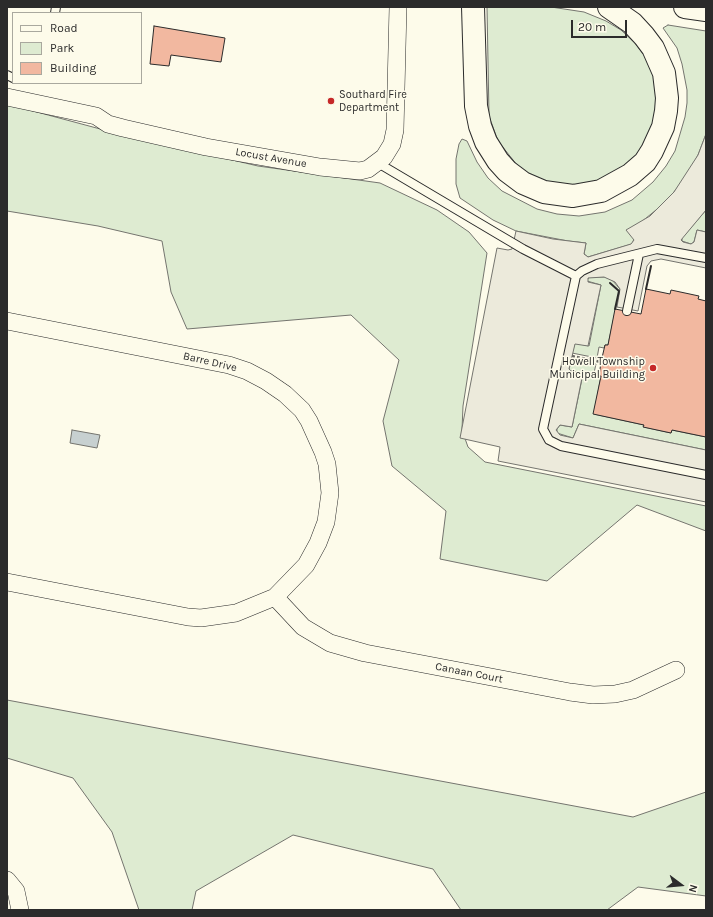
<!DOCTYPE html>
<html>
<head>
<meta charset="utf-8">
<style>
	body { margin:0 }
	#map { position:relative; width:713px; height:917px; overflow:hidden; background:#fdfbea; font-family:Karla,sans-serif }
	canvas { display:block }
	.frame { position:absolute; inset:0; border:8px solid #2b2b2b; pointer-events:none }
	.legend { position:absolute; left:12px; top:12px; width:130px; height:72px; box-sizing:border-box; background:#fdfbea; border:1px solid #a9a89e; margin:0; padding:5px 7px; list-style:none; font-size:12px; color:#2b2b2b }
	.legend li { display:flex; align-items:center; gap:8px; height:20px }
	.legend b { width:20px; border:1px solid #a9a89e }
	.north { position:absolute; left:661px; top:865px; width:40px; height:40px; -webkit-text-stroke:3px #fdfbea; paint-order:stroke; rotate:106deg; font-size:11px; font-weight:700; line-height:16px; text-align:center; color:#2b2b2b }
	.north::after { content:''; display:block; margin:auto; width:14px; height:18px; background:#2b2b2b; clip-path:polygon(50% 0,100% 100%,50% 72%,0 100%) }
	.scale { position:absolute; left:571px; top:20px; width:56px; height:18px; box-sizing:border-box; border:2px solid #2b2b2b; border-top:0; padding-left:5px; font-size:12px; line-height:14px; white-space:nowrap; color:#2b2b2b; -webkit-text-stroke:3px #fdfbea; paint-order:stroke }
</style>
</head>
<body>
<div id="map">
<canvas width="713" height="917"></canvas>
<div class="frame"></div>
<ul class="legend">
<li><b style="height:5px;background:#fdfbea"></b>Road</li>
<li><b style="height:11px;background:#deebd1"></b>Park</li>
<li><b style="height:11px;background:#f2b8a0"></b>Building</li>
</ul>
<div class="north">N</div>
<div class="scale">20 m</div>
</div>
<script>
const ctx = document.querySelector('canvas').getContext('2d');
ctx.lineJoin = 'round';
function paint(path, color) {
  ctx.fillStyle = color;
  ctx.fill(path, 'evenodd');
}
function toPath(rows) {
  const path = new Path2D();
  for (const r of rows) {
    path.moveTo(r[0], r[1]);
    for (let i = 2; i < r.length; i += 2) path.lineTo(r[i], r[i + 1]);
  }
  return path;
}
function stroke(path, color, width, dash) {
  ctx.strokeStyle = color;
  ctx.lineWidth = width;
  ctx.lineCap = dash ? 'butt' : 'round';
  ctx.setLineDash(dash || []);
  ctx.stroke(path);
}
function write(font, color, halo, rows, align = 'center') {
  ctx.font = font + ' Karla,sans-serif';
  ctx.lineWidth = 3;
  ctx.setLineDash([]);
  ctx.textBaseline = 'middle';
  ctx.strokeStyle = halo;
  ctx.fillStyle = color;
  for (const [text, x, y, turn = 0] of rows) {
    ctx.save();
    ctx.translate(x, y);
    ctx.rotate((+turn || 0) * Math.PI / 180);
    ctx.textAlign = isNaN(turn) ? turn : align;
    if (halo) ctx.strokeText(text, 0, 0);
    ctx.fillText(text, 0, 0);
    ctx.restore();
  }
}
const green = toPath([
	[487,7,551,7,584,12,606,21,621,30,635,43,647,59,654,76,658,93,656,123,641,152,614,176,583,186,552,184,528,174,517,165,498,141,489,116,487,7],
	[668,25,706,31,706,134,698,155,687,175,667,201,640,223,632,244,588,257,584,254,586,243,568,241,516,231,493,220,460,198,456,184,456,159,459,144,462,139,467,141,477,162,488,178,502,191,537,209,557,214,579,216,605,212,632,200,653,182,666,166,675,151,685,117,687,103,687,90,682,64,677,48,663,28,668,25],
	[7,104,104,130,258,166,380,183,437,210,469,232,487,253,463,406,462,430,468,447,485,462,706,506,706,531,637,505,547,581,440,559,446,511,392,466,383,421,399,360,351,315,187,329,171,292,162,241,98,226,7,211,7,104],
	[706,210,706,232,697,230,694,242,691,244,682,241,682,238,706,210],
	[591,277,605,277,612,280,620,289,608,345,605,345,604,348,599,347,597,358,572,353,575,343,589,346,601,285,587,281,588,278,591,277],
	[571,359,596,364,594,373,601,376,594,414,644,425,644,427,671,433,672,430,706,437,706,450,579,424,573,438,557,433,557,429,560,425,572,427,583,374,569,370,571,359],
	[7,700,633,817,706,792,706,896,638,887,607,910,461,910,433,869,293,835,196,891,192,910,139,910,112,832,73,778,7,758,7,700]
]);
const parking = toPath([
	[706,134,706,210,681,240,683,242,691,244,694,242,697,230,706,232,706,268,661,259,651,261,647,266,638,311,617,307,620,289,615,282,604,277,588,278,588,282,601,285,588,346,575,344,569,369,571,371,583,373,572,427,560,425,556,430,560,435,573,438,579,424,706,450,706,502,498,461,500,447,460,438,497,248,508,250,512,249,516,231,553,239,586,243,584,254,588,257,631,244,634,240,626,230,650,216,674,192,698,155,706,134]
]);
const water = toPath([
	[72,430,100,435,97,448,70,443,72,430]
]);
const building = toPath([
	[154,26,225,38,221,62,171,55,169,66,150,64,154,26],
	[646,289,670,294,671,290,699,296,698,299,706,301,706,437,672,430,671,433,643,427,644,425,593,414,601,376,599,376,601,362,605,345,608,345,615,309,641,314,646,289]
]);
const path = toPath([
	[572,356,601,362]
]);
const lane = toPath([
	[55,13,56,7],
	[7,75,13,78],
	[378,163,523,249,576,276],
	[706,258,657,249,597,264,582,271,576,276,543,429,549,440,561,446,706,475],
	[627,311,639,254]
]);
const street = toPath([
	[7,97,96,116,108,124,123,128,206,147,320,167,360,171,368,169,384,157,392,144,395,130,398,7],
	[7,321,229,365,247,371,266,381,285,394,302,410,309,421,323,452,327,464,330,493,326,522,318,543,306,565,275,597,236,613,201,618,188,617,7,582],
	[275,597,303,627,330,643,365,653,570,692,593,695,615,694,633,690,676,670],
	[7,880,16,891,20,910]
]);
const highway = toPath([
	[473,7,476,106,480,126,486,142,498,161,507,171,523,183,544,192,573,196,601,191,630,175,645,162,652,151,663,127,666,111,667,98,664,73,653,48,644,36,632,23,609,7],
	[685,7,706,10]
]);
const wall = toPath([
	[610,283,619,291,615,309],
	[646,289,651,266]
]);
const markers = [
	[331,101,4,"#c62828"],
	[653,368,4,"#c62828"]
];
const poiNames = [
	["Southard Fire",339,95],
	["Department",339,108],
	["Howell Township",645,362,"right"],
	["Municipal Building",645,375,"right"]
];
const streetNames = [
	["Locust Avenue",271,158,10],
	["Barre Drive",210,362,13],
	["Canaan Court",469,673,11]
];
paint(green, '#deebd1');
stroke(green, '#74746e', 1);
paint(parking, '#eceadb');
stroke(parking, '#74746e', 1);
paint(water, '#c7d0d0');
stroke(water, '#74746e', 1);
paint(building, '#f2b8a0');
stroke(building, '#2b2b2b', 1);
stroke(lane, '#2b2b2b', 10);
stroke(street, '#2b2b2b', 18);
stroke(highway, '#2b2b2b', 24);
stroke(path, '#6a6964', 2.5, [3, 2]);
stroke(lane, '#fdfbea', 8);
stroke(street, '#fdfbea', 17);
stroke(highway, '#fdfbea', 22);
stroke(wall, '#2b2b2b', 2);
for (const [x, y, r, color] of markers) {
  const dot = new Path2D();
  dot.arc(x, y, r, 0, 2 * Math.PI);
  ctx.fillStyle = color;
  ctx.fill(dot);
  stroke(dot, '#fdfbea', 1.5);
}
write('11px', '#2b2b2b', '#fdfbea', poiNames, 'left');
write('11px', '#2b2b2b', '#fdfbea', streetNames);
</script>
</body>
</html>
